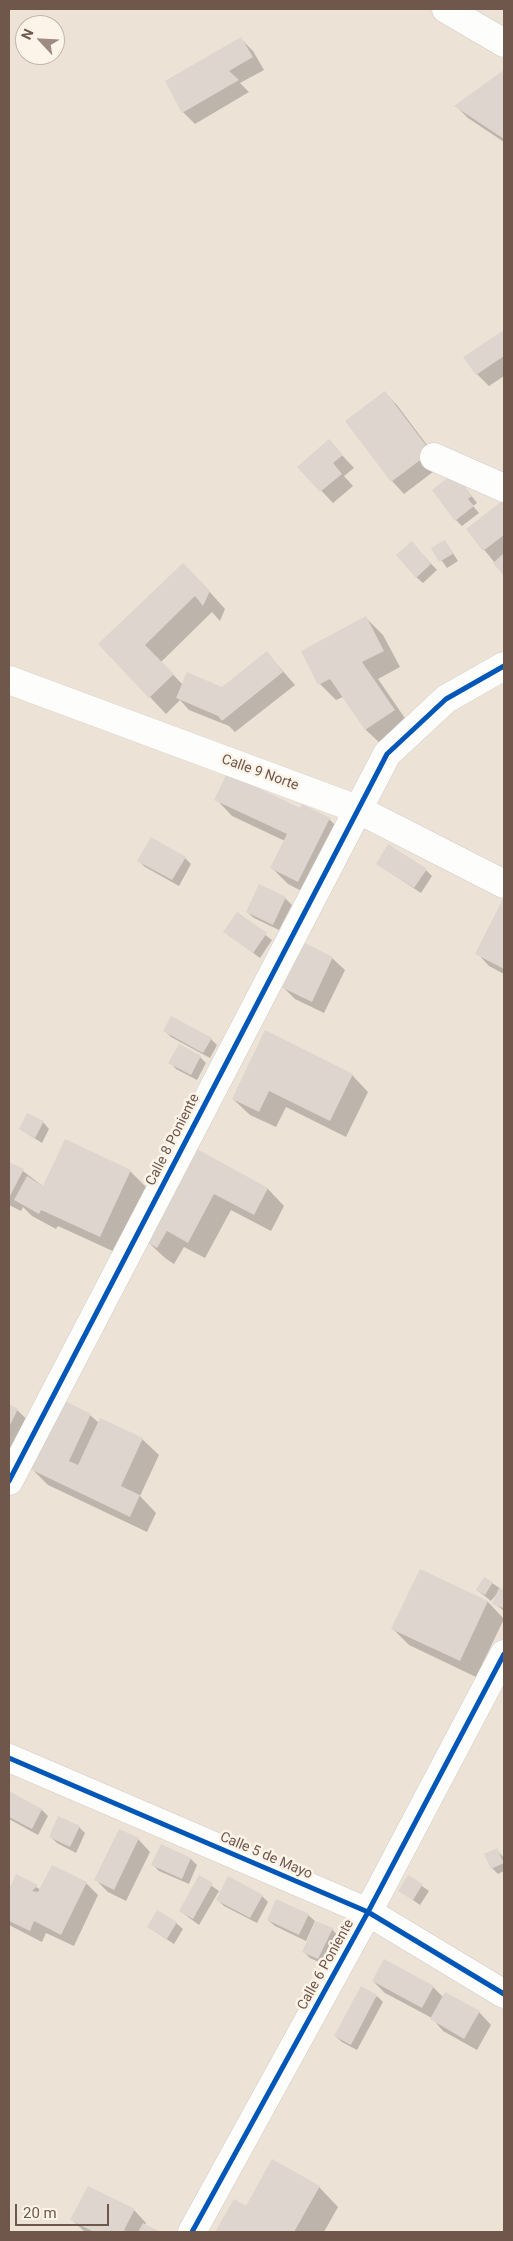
<!DOCTYPE html>
<html>
<head>
<meta charset="utf-8">
<style>
	body { margin:0 }
	#map { position:relative; width:513px; height:2241px; overflow:hidden; background:#f4efe8; font-family:Roboto,sans-serif }
	canvas { display:block }
	.frame { position:absolute; inset:0; border:10px solid #6f574c; pointer-events:none }
	.north { position:absolute; left:15px; top:15px; width:50px; height:50px; box-sizing:border-box; background:#fdf4e9; border:1px solid #c4b5aa; border-radius:50%; rotate:295deg; font-size:14px; font-weight:700; line-height:20px; text-align:center; color:#6f574c }
	.north::after { content:''; display:block; margin:auto; width:18px; height:22px; background:#9e8c83; clip-path:polygon(50% 0,100% 100%,50% 72%,0 100%) }
	.scale { position:absolute; left:15px; top:2204px; width:94px; height:22px; box-sizing:border-box; border:2px solid #6f574c; border-top:0; padding-left:6px; font-size:15px; line-height:18px; white-space:nowrap; color:#6f574c; -webkit-text-stroke:4px #fdf4e9; paint-order:stroke }
</style>
</head>
<body>
<div id="map">
<canvas width="513" height="2241"></canvas>
<div class="frame"></div>
<div class="north">N</div>
<div class="scale">20 m</div>
</div>
<script>
const ctx = document.querySelector('canvas').getContext('2d');
ctx.lineJoin = 'round';
function paint(path, color) {
  ctx.fillStyle = color;
  ctx.fill(path, 'evenodd');
}
function toPath(rows) {
  const path = new Path2D();
  for (const r of rows) {
    path.moveTo(r[0], r[1]);
    for (let i = 2; i < r.length; i += 2) path.lineTo(r[i], r[i + 1]);
  }
  return path;
}
function stroke(path, color, width, dash) {
  ctx.strokeStyle = color;
  ctx.lineWidth = width;
  ctx.lineCap = dash ? 'butt' : 'round';
  ctx.setLineDash(dash || []);
  ctx.stroke(path);
}
function write(font, color, halo, rows, align = 'center') {
  ctx.font = font + ' Roboto,sans-serif';
  ctx.lineWidth = 5;
  ctx.setLineDash([]);
  ctx.textBaseline = 'middle';
  ctx.strokeStyle = halo;
  ctx.fillStyle = color;
  for (const [text, x, y, turn = 0] of rows) {
    ctx.save();
    ctx.translate(x, y);
    ctx.rotate((+turn || 0) * Math.PI / 180);
    ctx.textAlign = isNaN(turn) ? turn : align;
    if (halo) ctx.strokeText(text, 0, 0);
    ctx.fillText(text, 0, 0);
    ctx.restore();
  }
}
const residential = toPath([
	[9,9,504,9,504,2232,9,2232],
	[25,25,55,25,55,55,25,55]
]);
const shadow = toPath([
	[240,38,253,51,264,70,240,83,249,92,195,124,183,112],
	[504,72,504,142,468,118,456,106],
	[504,331,504,376,489,386,477,374,465,357],
	[385,393,397,405,442,465,404,494,392,481,347,422],
	[329,441,354,468,344,476,353,486,333,503,299,467],
	[460,481,477,503,473,506,479,513,462,526,456,520],
	[502,503,504,505,504,574,468,530],
	[445,541,458,561,447,568,433,548],
	[412,543,437,570,423,583,416,577],
	[200,581,225,609,220,621,212,612,161,662,183,685,222,689,267,653,295,685,235,732,229,726,189,710,180,700,166,714,100,644],
	[366,618,383,635,400,667,378,679,411,727,383,746,366,730,343,697,336,700,320,684],
	[216,799,301,809,329,819,346,836,315,898,288,884,272,868,285,841,232,816],
	[185,858,191,864,179,886,145,867,139,861],
	[377,864,426,870,432,876,421,893],
	[285,898,292,905,279,930,254,918,247,912],
	[504,900,504,974,489,966,477,953],
	[237,914,272,940,260,958,225,932],
	[332,958,345,970,324,1013,295,999,283,987],
	[165,1031,211,1039,217,1045,210,1058,171,1037],
	[265,1032,352,1075,368,1092,346,1137,286,1107,276,1127,250,1115,233,1099],
	[200,1057,206,1063,197,1080,176,1069,170,1062],
	[43,1122,49,1129,42,1143,20,1129],
	[66,1141,130,1171,147,1188,117,1253,58,1226,56,1229,32,1216,23,1207,21,1211,9,1205,9,1163,23,1171,44,1187],
	[197,1151,268,1189,284,1206,271,1231,231,1210,205,1258,184,1247,174,1264,165,1258,148,1242],
	[9,1406,17,1410,37,1429,9,1485],
	[90,1415,99,1423,142,1439,159,1455,140,1496,156,1513,147,1532,48,1485,31,1468],
	[421,1571,488,1602,504,1619,476,1677,409,1645,393,1629],
	[492,1583,504,1591,504,1611,494,1603,499,1591,491,1601,477,1590],
	[9,1792,42,1810,48,1816,38,1835,9,1819],
	[79,1827,85,1833,76,1853,57,1843,51,1837],
	[138,1839,150,1852,126,1901,108,1892,96,1880],
	[162,1845,191,1859,197,1865,189,1884,159,1871,153,1865],
	[497,1850,504,1858,504,1871,498,1874,492,1868],
	[17,1876,41,1890,86,1883,98,1895,74,1946,46,1933,42,1942,9,1925,9,1893],
	[408,1876,429,1891,420,1905,400,1891],
	[199,1877,219,1891,199,1925,180,1911],
	[262,1896,268,1902,257,1923,224,1906,218,1900],
	[308,1915,315,1921,306,1941,275,1926,268,1920],
	[176,1923,183,1929,174,1944,148,1927],
	[332,1929,338,1936,325,1965,310,1958,303,1951],
	[373,1981,433,1987,443,1997,479,2012,491,2025,477,2050,443,2031,432,2018,385,1993],
	[377,1996,383,2002,357,2050,342,2042,335,2036],
	[319,2187,338,2207,324,2232,217,2232,234,2201,246,2207],
	[134,2210,146,2223,145,2225,158,2232,85,2232,72,2220]
]);
const building = toPath([
	[241,37,253,57,229,71,239,80,182,113,165,81],
	[504,70,504,139,454,106],
	[504,330,504,356,476,375,463,357],
	[385,391,431,452,391,482,345,421],
	[329,439,343,455,333,463,342,474,320,492,297,467],
	[454,473,472,496,468,499,474,506,455,521,432,490],
	[502,501,504,504,504,535,483,551,466,529],
	[445,540,453,554,439,562,431,548],
	[412,541,431,564,416,578,396,555],
	[504,553,504,576,493,563],
	[183,563,210,591,203,606,195,596,145,645,174,674,149,698,98,644],
	[366,616,384,651,362,662,395,710,365,730,330,679,318,685,301,651],
	[267,651,283,672,222,721,218,716,176,698,187,672,222,687],
	[227,773,300,808,302,804,330,818,298,882,270,868,287,834,214,800],
	[151,837,186,857,172,880,137,861],
	[388,844,427,869,414,888,376,864],
	[259,884,286,897,273,925,246,912],
	[504,897,504,969,475,954],
	[237,912,267,933,253,953,223,932],
	[303,942,333,957,312,1002,281,987],
	[171,1016,212,1038,203,1053,163,1031],
	[265,1030,353,1074,330,1121,269,1091,259,1112,232,1099],
	[179,1044,201,1056,191,1075,168,1063],
	[27,1113,44,1121,35,1138,19,1129],
	[65,1139,131,1170,100,1237,41,1210,39,1214,14,1200,27,1176,43,1186],
	[197,1149,268,1188,254,1215,214,1194,188,1243,167,1231,157,1248,147,1242],
	[9,1162,24,1169,9,1198],
	[65,1401,91,1414,69,1461,78,1465,100,1418,143,1438,121,1486,140,1495,130,1517,30,1469],
	[9,1404,18,1409,9,1427],
	[420,1569,488,1601,460,1661,391,1629],
	[484,1577,493,1582,485,1595,476,1590],
	[499,1588,504,1590,503,1608,492,1604],
	[9,1791,42,1809,32,1829,9,1817],
	[58,1816,80,1826,70,1847,49,1837],
	[119,1829,139,1838,114,1890,94,1880],
	[161,1844,191,1858,182,1879,151,1865],
	[497,1848,504,1863,491,1869,484,1854],
	[52,1865,87,1882,61,1935,34,1921,30,1931,9,1921,9,1890,16,1874,38,1885,32,1891,38,1892],
	[199,1875,213,1883,193,1919,179,1911],
	[408,1875,423,1884,413,1900,398,1891],
	[228,1876,263,1895,250,1918,216,1900],
	[276,1899,309,1914,299,1935,267,1920],
	[157,1910,177,1922,167,1939,147,1927],
	[316,1921,333,1928,318,1959,302,1952],
	[384,1959,434,1986,422,2008,372,1981],
	[361,1986,377,1995,351,2045,334,2036],
	[445,1992,480,2011,464,2039,430,2019],
	[272,2159,320,2186,294,2232,215,2232,234,2199,246,2206],
	[88,2186,135,2209,124,2230,129,2232,94,2232,70,2220],
	[143,2223,161,2232,138,2232]
]);
const minor = toPath([
	[446,9,504,43],
	[434,457,504,488],
	[9,680,357,809,504,884],
	[9,1481,387,754,446,699,504,666],
	[9,1758,368,1912,504,1994],
	[192,2232,368,1912,504,1654]
]);
const cycleway = toPath([
	[9,1481,387,754,446,699,504,666],
	[9,1758,368,1912,504,1994],
	[192,2232,368,1912,504,1654]
]);
const streetNames = [
	["Calle 9 Norte",260,773,20],
	["Calle 8 Poniente",173,1140,-63],
	["Calle 5 de Mayo",266,1856,23],
	["Calle 6 Poniente",326,1965,-61]
];
paint(residential, '#ede2d6');
paint(shadow, '#0003');
paint(building, '#ddd5ce');
stroke(minor, '#d3ccc7', 29);
stroke(minor, '#fdfdfc', 28);
stroke(cycleway, '#0057b8', 5);
write('14px', '#6f574c', '#fdf4e9', streetNames);
</script>
</body>
</html>
